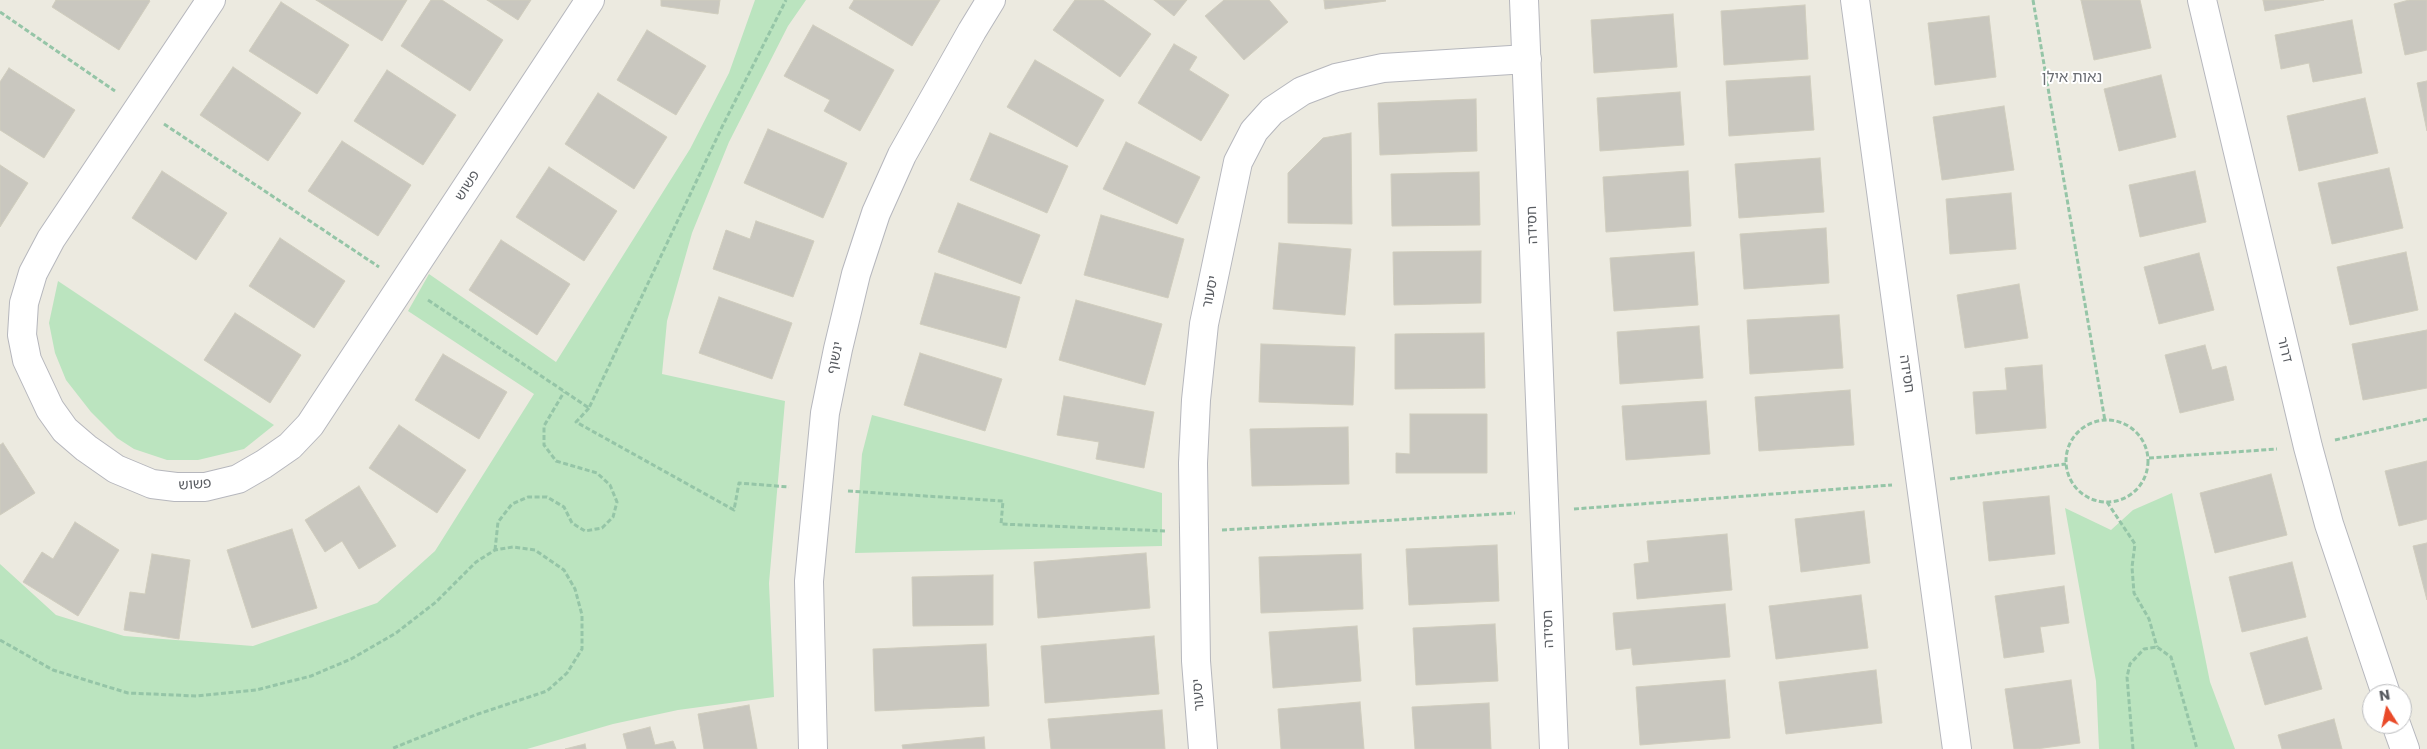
<!DOCTYPE html>
<html>
<head>
<meta charset="utf-8">
<style>
	body { margin:0 }
	#map { position:relative; width:2427px; height:749px; overflow:hidden; background:#eceae0; font-family:Poppins,sans-serif }
	canvas { display:block }
	.north { position:absolute; left:2362px; top:684px; width:50px; height:50px; box-sizing:border-box; background:#fff; border:1px solid #bdbec0; border-radius:50%; rotate:350deg; font-size:14px; font-weight:700; line-height:20px; text-align:center; color:#595c61 }
	.north::after { content:''; display:block; margin:auto; width:18px; height:22px; background:#e94a29; clip-path:polygon(50% 0,100% 100%,50% 72%,0 100%) }
</style>
</head>
<body>
<div id="map">
<canvas width="2427" height="749"></canvas>
<div class="north">N</div>
</div>
<script>
const ctx = document.querySelector('canvas').getContext('2d');
ctx.lineJoin = 'round';
function paint(path, color) {
  ctx.fillStyle = color;
  ctx.fill(path, 'evenodd');
}
function toPath(rows) {
  const path = new Path2D();
  for (const r of rows) {
    if (r.length === 3) {
      path.moveTo(r[0] + r[2], r[1]);
      path.arc(r[0], r[1], r[2], 0, 2 * Math.PI);
      continue;
    }
    path.moveTo(r[0], r[1]);
    for (let i = 2; i < r.length; i += 2) path.lineTo(r[i], r[i + 1]);
  }
  return path;
}
function stroke(path, color, width, dash) {
  ctx.strokeStyle = color;
  ctx.lineWidth = width;
  ctx.lineCap = dash ? 'butt' : 'round';
  ctx.setLineDash(dash || []);
  ctx.stroke(path);
}
function write(font, color, halo, rows, align = 'center') {
  ctx.font = font + ' Poppins,"Noto Sans Hebrew",sans-serif';
  ctx.lineWidth = 4;
  ctx.setLineDash([]);
  ctx.textBaseline = 'middle';
  ctx.strokeStyle = halo;
  ctx.fillStyle = color;
  for (const [text, x, y, turn = 0] of rows) {
    ctx.save();
    ctx.translate(x, y);
    ctx.rotate((+turn || 0) * Math.PI / 180);
    ctx.textAlign = isNaN(turn) ? turn : align;
    if (halo) ctx.strokeText(text, 0, 0);
    ctx.fillText(text, 0, 0);
    ctx.restore();
  }
}
const green = toPath([
	[755,0,806,0,788,26,729,142,692,233,667,321,662,374,785,401,769,583,774,697,678,710,613,724,527,749,0,749,0,564,56,615,124,636,253,646,377,603,435,551,534,394,408,311,429,274,556,362,690,149,729,73],
	[58,281,274,425,244,449,198,460,167,460,134,449,117,438,91,412,66,380,55,353,49,323],
	[872,415,1162,493,1162,546,855,553,862,454],
	[2172,493,2210,682,2235,749,2099,749,2096,681,2065,508,2111,530,2133,510]
]);
const building = toPath([
	[56,0,149,0,150,1,119,50,52,7,56,0],
	[316,0,407,0,382,41,316,0],
	[431,0,442,0,503,40,470,91,401,46,431,0],
	[487,0,531,0,518,20,487,0],
	[661,0,720,0,718,14,661,6,661,0],
	[854,0,940,0,912,46,849,8,854,0],
	[1075,0,1103,0,1151,34,1120,77,1053,30,1075,0],
	[1154,0,1187,0,1174,16,1154,0],
	[1224,0,1269,0,1288,22,1244,60,1205,16,1224,0],
	[1324,0,1385,0,1386,1,1325,9,1324,0],
	[2081,0,2140,0,2151,48,2094,60,2081,0],
	[2263,0,2324,0,2265,11,2263,0],
	[2409,0,2427,0,2427,50,2405,55,2394,4,2409,0],
	[281,2,349,45,317,94,249,51,281,2],
	[1805,5,1808,59,1724,65,1721,11,1805,5],
	[1673,14,1677,67,1594,73,1591,20,1673,14],
	[1989,16,1996,77,1935,85,1928,23,1989,16],
	[2352,20,2362,73,2313,82,2309,63,2281,69,2275,35,2352,20],
	[813,25,894,70,860,131,824,111,830,100,784,76,813,25],
	[647,30,706,66,676,115,617,80,647,30],
	[1174,44,1197,57,1189,70,1229,95,1201,141,1138,103,1174,44],
	[1035,60,1104,100,1077,147,1007,107,1035,60],
	[233,67,301,113,268,161,200,115,233,67],
	[9,68,75,110,44,158,0,130,0,82,9,68],
	[387,70,456,115,423,165,354,121,387,70],
	[2161,75,2176,137,2119,151,2104,89,2161,75],
	[1810,76,1814,130,1729,136,1726,81,1810,76],
	[2427,81,2427,131,2417,83,2427,81],
	[1680,92,1684,145,1600,151,1597,98,1680,92],
	[598,93,667,137,634,189,565,144,598,93],
	[2365,98,2378,153,2299,171,2287,116,2365,98],
	[1476,99,1477,151,1380,155,1378,103,1476,99],
	[2004,106,2014,170,1942,180,1933,117,2004,106],
	[768,129,847,163,823,218,744,183,768,129],
	[990,133,1068,166,1047,213,970,180,990,133],
	[1351,133,1352,224,1288,223,1288,173,1323,138,1351,133],
	[342,141,411,185,378,236,308,191,342,141],
	[1126,142,1200,177,1177,224,1103,189,1126,142],
	[1820,158,1824,212,1739,218,1735,164,1820,158],
	[0,165,28,183,0,227,0,165],
	[549,167,617,211,584,261,516,217,549,167],
	[2389,168,2403,228,2332,244,2318,183,2389,168],
	[162,171,227,213,196,260,132,218,162,171],
	[1688,171,1691,226,1606,232,1603,177,1688,171],
	[2195,171,2206,222,2140,237,2129,185,2195,171],
	[1479,172,1480,225,1392,226,1391,174,1479,172],
	[2011,193,2016,249,1950,254,1946,199,2011,193],
	[958,203,1040,235,1021,284,938,252,958,203],
	[1101,215,1184,239,1168,298,1084,275,1101,215],
	[756,221,814,241,793,297,713,269,726,230,750,239,756,221],
	[1826,228,1829,283,1744,289,1740,234,1826,228],
	[280,238,345,281,314,328,249,286,280,238],
	[501,240,570,284,537,335,469,290,501,240],
	[1279,243,1351,249,1345,315,1273,309,1279,243],
	[1481,251,1481,303,1394,305,1393,252,1481,251],
	[1694,252,1698,305,1614,311,1610,258,1694,252],
	[2406,252,2418,310,2350,325,2337,267,2406,252],
	[2199,253,2214,310,2159,324,2144,267,2199,253],
	[935,273,1020,297,1006,348,920,324,935,273],
	[2019,284,2028,338,1965,348,1957,295,2019,284],
	[719,297,792,323,772,379,699,353,719,297],
	[1076,300,1162,324,1145,385,1059,360,1076,300],
	[235,313,301,355,270,403,204,360,235,313],
	[1839,315,1843,368,1750,374,1747,320,1839,315],
	[1699,326,1703,378,1620,384,1617,332,1699,326],
	[2427,330,2427,388,2363,400,2352,344,2427,330],
	[1484,333,1485,388,1395,389,1395,334,1484,333],
	[1261,344,1355,347,1353,405,1259,402,1261,344],
	[2205,345,2212,370,2226,366,2234,400,2180,413,2165,355,2205,345],
	[920,353,1002,379,985,431,904,405,920,353],
	[443,354,507,392,479,439,415,400,443,354],
	[2042,365,2046,428,1976,434,1973,392,2007,390,2005,368,2042,365],
	[1850,390,1854,445,1759,451,1755,397,1850,390],
	[1064,396,1154,412,1144,468,1096,459,1099,442,1057,435,1064,396],
	[1706,401,1710,454,1626,460,1622,406,1706,401],
	[1410,414,1487,414,1487,473,1396,473,1396,453,1410,454,1410,414],
	[399,425,466,470,437,513,369,468,399,425],
	[1348,427,1349,484,1252,486,1250,429,1348,427],
	[3,443,35,493,0,515,0,445,3,443],
	[2427,461,2427,519,2399,526,2385,471,2427,461],
	[2271,474,2287,535,2215,553,2200,493,2271,474],
	[359,486,396,546,359,569,342,541,325,552,305,520,359,486],
	[2049,496,2055,554,1989,561,1983,502,2049,496],
	[1864,511,1870,563,1801,572,1795,519,1864,511],
	[75,522,119,550,78,616,23,582,42,552,53,559,75,522],
	[292,529,317,608,252,628,227,550,292,529],
	[1727,534,1732,590,1637,599,1634,564,1649,562,1647,541,1727,534],
	[2427,543,2427,600,2413,546,2427,543],
	[1497,545,1499,601,1409,605,1406,549,1497,545],
	[1146,553,1150,608,1038,618,1034,562,1146,553],
	[152,554,190,560,179,639,124,630,130,592,145,594,152,554],
	[1361,554,1363,609,1261,613,1259,557,1361,554],
	[2292,562,2306,617,2242,632,2229,577,2292,562],
	[993,575,993,625,913,626,912,577,993,575],
	[2064,586,2069,623,2040,627,2044,652,2004,658,1995,596,2064,586],
	[1861,595,1868,648,1776,659,1769,606,1861,595],
	[1725,604,1730,657,1633,665,1631,648,1616,650,1613,613,1725,604],
	[1495,624,1498,681,1416,685,1413,628,1495,624],
	[1357,626,1361,681,1273,688,1269,632,1357,626],
	[1154,636,1159,694,1045,703,1041,646,1154,636],
	[2307,637,2322,689,2265,705,2250,653,2307,637],
	[986,644,989,706,875,711,873,649,986,644],
	[1876,670,1882,723,1786,734,1779,682,1876,670],
	[1725,680,1730,738,1640,745,1636,687,1725,680],
	[2071,680,2080,743,2036,749,2014,749,2005,689,2071,680],
	[1360,702,1364,749,1281,749,1278,709,1360,702],
	[1489,703,1491,749,1415,749,1412,707,1489,703],
	[749,705,757,749,704,749,698,714,749,705],
	[1162,710,1165,749,1051,749,1048,719,1162,710],
	[2334,719,2342,749,2282,749,2278,735,2334,719],
	[650,727,655,745,673,741,676,749,627,749,623,734,650,727],
	[984,737,985,749,903,749,902,745,984,737],
	[585,744,586,749,565,749,585,744]
]);
const path = toPath([
	[2033,0,2105,421],
	[0,12,115,91],
	[164,124,379,267],
	[428,300,589,408,722,127,786,0],
	[589,408,576,422,734,510,739,483,789,487],
	[2107,461,41],
	[2335,440,2427,419],
	[2149,458,2277,449],
	[1950,479,2066,464],
	[848,491,1003,501,1001,524,1166,531],
	[2107,502,2135,544,2132,567,2134,593,2149,619,2157,647],
	[1574,509,1892,485],
	[1222,530,1515,513],
	[495,550,498,522,512,504,528,497,547,497,564,507,572,523,585,531,602,528,613,517,617,502,610,485,597,473,556,461,544,445,544,426,564,392],
	[0,640,53,670,128,693,197,696,256,690,311,676,351,659,396,633,436,602,476,562,495,550,513,547,535,550,564,570,575,589,582,615,582,649,567,673,547,691,475,715,391,749],
	[2133,749,2127,677,2130,664,2144,649,2157,647,2171,657,2197,749]
]);
const street = toPath([
	[211,0,51,239,33,273,24,303,22,335,27,360,50,409,65,430,86,448,116,469,152,484,176,487,205,487,238,479,264,464,290,446,310,425,590,0],
	[1524,0,1554,749],
	[1855,0,1957,749],
	[2202,0,2308,447,2329,524,2386,694],
	[2396,724,2405,749],
	[813,749,809,581,825,413,838,349,856,274,876,213,902,155,972,31,991,0],
	[1203,749,1196,661,1193,463,1196,400,1204,324,1238,162,1254,131,1272,111,1302,91,1336,78,1383,68,1527,59]
]);
const streetNames = [
	["פשוש",468,186,-57],
	["חסידה",1533,225,-92],
	["יסעור",1211,292,-78],
	["דרור",2284,350,76],
	["ינשוף",836,358,-78],
	["חסידה",1906,374,82],
	["פשוש",195,485,-4],
	["חסידה",1549,629,-92],
	["יסעור",1199,695,-94]
];
const neighbourhoodNames = [
	["נאות אילן",2072,78]
];
paint(green, '#bbe4bf');
paint(building, '#c9c7bf');
stroke(building, '#d0cdbe', 1);
stroke(street, '#b6b7bd', 30);
stroke(path, '#95c5a7', 3, [5, 2.5]);
stroke(street, '#fff', 28);
write('14px', '#595c61', '#fff', streetNames);
write('15px', '#6a6d73', '#fff', neighbourhoodNames);
</script>
</body>
</html>
